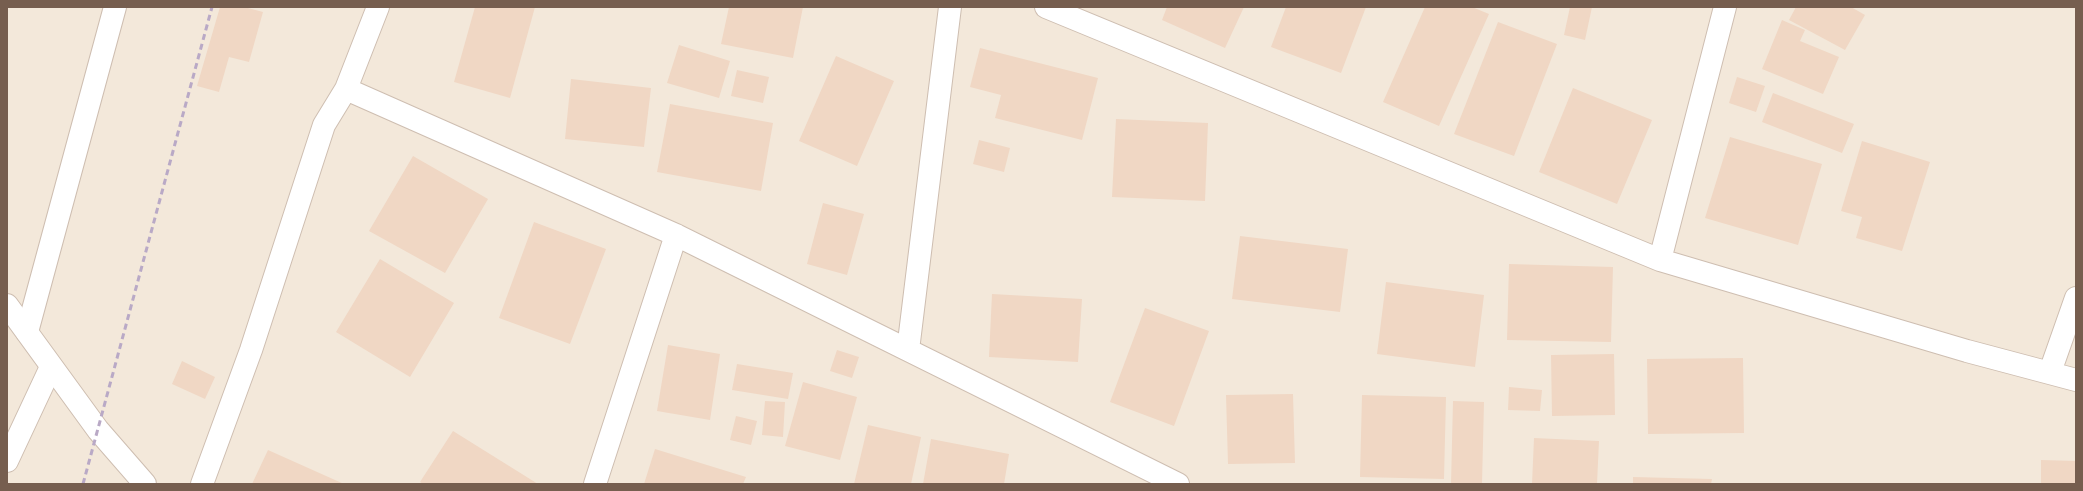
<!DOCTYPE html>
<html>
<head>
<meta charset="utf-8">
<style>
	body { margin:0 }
	#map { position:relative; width:2083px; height:491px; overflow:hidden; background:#fcf6eb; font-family:Mulish,sans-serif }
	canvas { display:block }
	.frame { position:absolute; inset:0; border:8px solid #765e4f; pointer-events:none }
</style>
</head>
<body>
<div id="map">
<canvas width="2083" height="491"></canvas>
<div class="frame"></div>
</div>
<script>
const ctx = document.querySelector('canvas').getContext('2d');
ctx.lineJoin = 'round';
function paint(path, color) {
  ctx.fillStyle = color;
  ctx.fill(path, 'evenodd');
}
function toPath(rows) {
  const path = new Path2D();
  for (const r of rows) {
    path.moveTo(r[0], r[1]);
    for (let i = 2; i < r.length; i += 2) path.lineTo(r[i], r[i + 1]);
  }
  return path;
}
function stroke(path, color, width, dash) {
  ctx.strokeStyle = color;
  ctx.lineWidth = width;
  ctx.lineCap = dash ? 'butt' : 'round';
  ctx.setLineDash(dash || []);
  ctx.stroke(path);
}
const residential = toPath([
	[7,7,2076,7,2076,484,7,484]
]);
const building = toPath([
	[220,7,244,7,263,12,249,62,229,57,219,92,197,86],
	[475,7,535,7,510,98,454,82],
	[729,7,803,7,793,58,721,44],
	[1167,7,1244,7,1225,48,1162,20],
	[1286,7,1366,7,1341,73,1271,47],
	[1425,7,1472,7,1489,14,1439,126,1383,102],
	[1570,7,1592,7,1585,40,1564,35],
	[1796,7,1851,7,1865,15,1845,50,1789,20],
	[1782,20,1805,30,1800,41,1839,57,1823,94,1762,69],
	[1498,22,1557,44,1514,156,1454,134],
	[679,45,730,61,719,98,667,83],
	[980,48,1098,78,1082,140,995,118,1001,95,970,87],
	[836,56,894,81,857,166,799,141],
	[737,70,769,77,763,103,731,96],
	[1737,77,1765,86,1756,112,1729,103],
	[571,79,651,88,644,147,565,139],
	[1573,88,1652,120,1617,204,1539,172],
	[1773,93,1854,124,1842,153,1762,122],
	[670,104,773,123,761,191,657,172],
	[1116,119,1208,123,1205,201,1112,197],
	[1730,137,1822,164,1798,245,1705,218],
	[979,140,1010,148,1004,172,973,164],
	[1862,141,1930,162,1902,251,1856,238,1862,217,1841,211],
	[413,156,488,199,445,273,369,231],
	[823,203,864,214,847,275,807,264],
	[534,222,606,249,570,344,499,318],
	[1240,236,1348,249,1340,312,1232,299],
	[380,259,454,303,410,377,336,332],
	[1509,264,1613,267,1611,342,1507,340],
	[1386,282,1484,295,1475,367,1377,354],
	[992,294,1082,299,1078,362,989,357],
	[1145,308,1209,331,1174,426,1110,402],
	[668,345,720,354,710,420,657,411],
	[837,350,859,357,852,378,830,371],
	[1614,354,1615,415,1552,416,1551,355],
	[1743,358,1744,433,1648,434,1647,359],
	[182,361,215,377,205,399,172,384],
	[737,364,793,373,788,399,732,390],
	[803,382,857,397,840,460,785,446],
	[1509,387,1542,390,1540,411,1508,410],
	[1293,394,1295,463,1228,464,1226,395],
	[1362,395,1446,397,1444,479,1360,477],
	[765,401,785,402,783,437,762,435],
	[1453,401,1484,402,1482,484,1451,484],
	[736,416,757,421,751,445,730,440],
	[868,425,921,437,911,484,854,484],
	[453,431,538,484,423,484,420,482],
	[1534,438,1599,441,1597,484,1532,484],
	[931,439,1009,454,1004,484,923,484],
	[655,449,746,477,743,484,644,484],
	[268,450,344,484,252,484],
	[2041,460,2076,461,2076,484,2041,484],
	[1633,477,1712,479,1711,484,1633,484]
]);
const minor = toPath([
	[1046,7,1660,260,1967,351,2076,380],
	[346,89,378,7],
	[1660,260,1725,7],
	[27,332,115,7],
	[908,350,950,7],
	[2050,372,2076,298],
	[7,461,51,367],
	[202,484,251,350,324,125,346,89,676,235,1178,484],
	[595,484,676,235]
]);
const tertiary = toPath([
	[7,305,98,430,145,484]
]);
const rail = toPath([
	[83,484,212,7]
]);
paint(residential, '#f3e8da');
paint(building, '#f0d7c4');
stroke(minor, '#cebeb1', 24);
stroke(tertiary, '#cebeb1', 24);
stroke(minor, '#fff', 22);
stroke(tertiary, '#fff', 22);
stroke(rail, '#b9a9c6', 3, [6, 4]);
</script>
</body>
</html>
